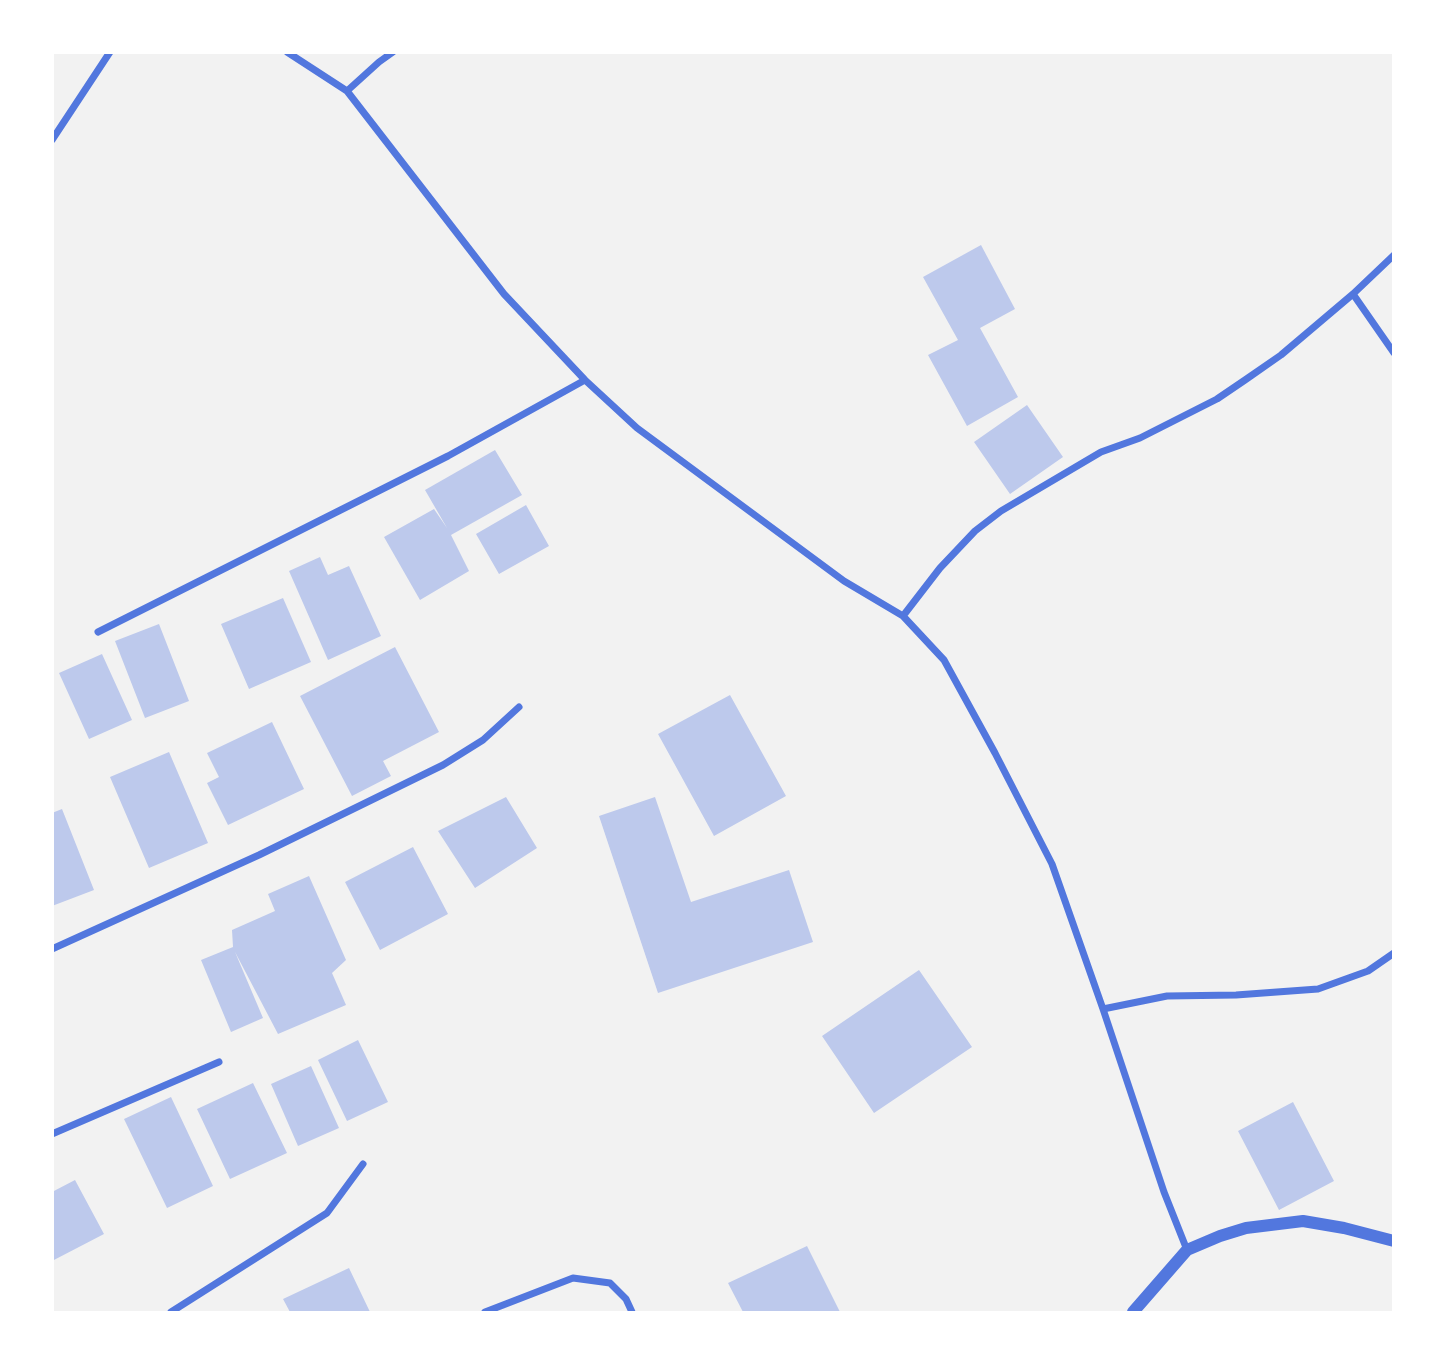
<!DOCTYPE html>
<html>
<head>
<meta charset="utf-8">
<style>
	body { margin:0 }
	#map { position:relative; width:1446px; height:1365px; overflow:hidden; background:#f2f2f2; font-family:"DejaVu Sans",sans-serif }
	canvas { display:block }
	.frame { position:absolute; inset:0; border:54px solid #fff; pointer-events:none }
</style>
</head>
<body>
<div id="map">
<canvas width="1446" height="1365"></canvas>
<div class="frame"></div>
</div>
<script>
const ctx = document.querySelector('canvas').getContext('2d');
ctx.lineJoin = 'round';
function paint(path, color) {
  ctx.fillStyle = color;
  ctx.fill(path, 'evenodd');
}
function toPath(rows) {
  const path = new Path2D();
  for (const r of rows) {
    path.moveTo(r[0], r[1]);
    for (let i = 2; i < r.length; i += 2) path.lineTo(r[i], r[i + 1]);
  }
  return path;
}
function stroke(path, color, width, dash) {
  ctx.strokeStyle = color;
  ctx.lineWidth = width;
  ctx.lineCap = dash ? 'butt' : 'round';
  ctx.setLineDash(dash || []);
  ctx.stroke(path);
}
const building = toPath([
	[981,245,1015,309,980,328,1018,397,967,426,928,355,958,340,923,277],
	[1027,405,1063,457,1010,494,974,442],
	[495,450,522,495,451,535,469,571,420,600,384,537,434,509,447,528,425,490],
	[526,505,549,546,499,574,476,534],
	[320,557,328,575,349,566,381,636,328,660,289,571],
	[283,598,311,662,249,689,221,624],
	[159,624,189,701,145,718,115,641],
	[395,647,439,732,383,761,391,776,352,796,300,696],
	[102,654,132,720,89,739,59,673],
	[730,695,786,796,714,836,658,734],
	[272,722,304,789,228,825,207,783,219,777,207,753],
	[169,752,208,843,149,868,110,777],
	[506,797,537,848,475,888,438,831],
	[655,797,691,902,789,870,813,942,658,993,599,816],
	[62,809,94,890,52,906,52,813],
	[413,847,448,914,380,950,345,882],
	[309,876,346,960,332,973,346,1005,278,1034,235,952,263,1018,231,1032,201,960,233,947,232,930,275,911,268,894],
	[919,970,972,1047,874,1113,822,1036],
	[358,1040,388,1102,347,1121,318,1060],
	[311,1066,339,1128,298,1146,271,1084],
	[253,1083,287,1153,230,1179,197,1109],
	[171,1097,213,1186,167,1208,124,1119],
	[1293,1102,1334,1181,1279,1210,1238,1131],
	[75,1180,104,1234,52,1261,52,1192],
	[807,1246,840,1312,743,1312,728,1283],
	[349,1268,370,1312,290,1312,283,1299]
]);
const minor = toPath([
	[287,52,347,91],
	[393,52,379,62,347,91,504,294,585,380,637,428,844,581,903,616],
	[52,140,110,52],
	[1353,294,1394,353],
	[98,632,448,456,585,380],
	[52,949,259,855,443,765,483,740,519,707],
	[1103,1009,1167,996,1236,995,1318,989,1368,971,1394,953],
	[52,1134,219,1062],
	[1187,1250,1164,1192,1103,1009,1052,864,995,753,944,660,903,616,940,568,975,531,1001,511,1101,452,1140,438,1217,399,1245,380,1281,355,1353,294,1394,255],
	[171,1312,327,1213,363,1164],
	[485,1312,573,1278,610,1283,626,1299,632,1312]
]);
const tertiary = toPath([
	[1133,1312,1187,1250,1220,1236,1246,1228,1303,1221,1344,1228,1394,1241]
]);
paint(building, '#bdc9ec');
stroke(minor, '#5277de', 7);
stroke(tertiary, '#5277de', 12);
</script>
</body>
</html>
